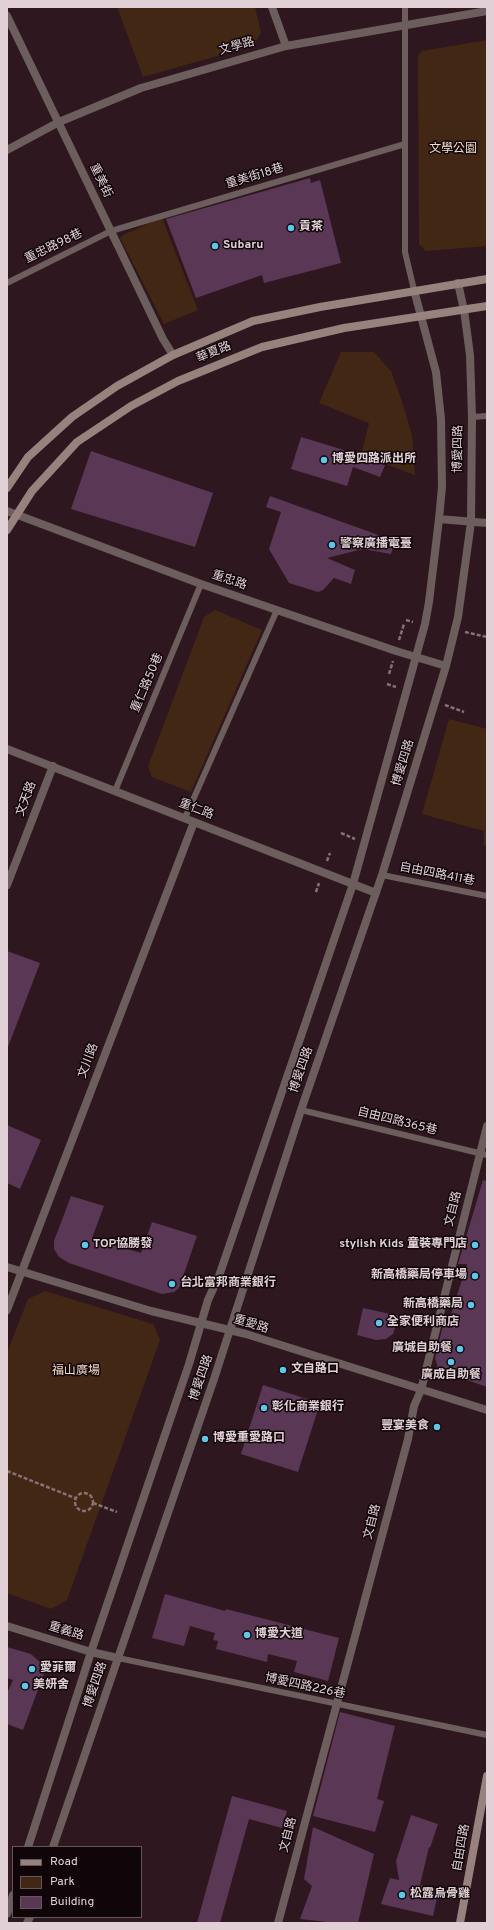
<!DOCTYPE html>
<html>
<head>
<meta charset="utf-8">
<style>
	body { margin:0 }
	#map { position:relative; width:494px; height:1930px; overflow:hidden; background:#2f171f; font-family:Overpass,sans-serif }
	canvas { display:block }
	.frame { position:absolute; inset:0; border:8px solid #e1d0d5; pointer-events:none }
	.legend { position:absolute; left:12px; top:1846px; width:130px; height:72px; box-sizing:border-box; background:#100609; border:1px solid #64575b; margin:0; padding:5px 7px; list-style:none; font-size:12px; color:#e1d0d5 }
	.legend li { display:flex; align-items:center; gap:8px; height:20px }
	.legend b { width:20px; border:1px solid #64575b }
</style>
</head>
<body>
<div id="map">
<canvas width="494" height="1930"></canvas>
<div class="frame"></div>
<ul class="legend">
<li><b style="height:5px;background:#97827e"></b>Road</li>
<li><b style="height:11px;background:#412714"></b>Park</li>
<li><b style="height:11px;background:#5b3756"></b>Building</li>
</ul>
</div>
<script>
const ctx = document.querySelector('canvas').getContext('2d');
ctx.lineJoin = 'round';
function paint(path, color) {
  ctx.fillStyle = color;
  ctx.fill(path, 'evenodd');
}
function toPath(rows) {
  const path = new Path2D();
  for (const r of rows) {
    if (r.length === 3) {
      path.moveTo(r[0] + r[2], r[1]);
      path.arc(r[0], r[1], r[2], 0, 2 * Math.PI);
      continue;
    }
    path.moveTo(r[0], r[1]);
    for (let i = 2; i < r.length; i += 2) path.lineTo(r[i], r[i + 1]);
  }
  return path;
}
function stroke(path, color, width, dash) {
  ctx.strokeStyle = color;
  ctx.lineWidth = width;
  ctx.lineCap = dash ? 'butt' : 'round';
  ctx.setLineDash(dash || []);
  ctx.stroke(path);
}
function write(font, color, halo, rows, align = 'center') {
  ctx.font = font + ' Overpass,"Noto Sans TC",sans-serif';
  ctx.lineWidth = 3;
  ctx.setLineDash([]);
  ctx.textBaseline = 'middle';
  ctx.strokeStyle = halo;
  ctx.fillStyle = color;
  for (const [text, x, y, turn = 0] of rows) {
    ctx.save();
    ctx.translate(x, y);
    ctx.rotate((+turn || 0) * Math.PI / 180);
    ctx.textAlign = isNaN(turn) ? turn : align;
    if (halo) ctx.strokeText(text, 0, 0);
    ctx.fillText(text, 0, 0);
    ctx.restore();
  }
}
const green = toPath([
	[117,7,255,7,261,33,253,46,143,77],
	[487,40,487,246,426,251,419,244,418,56,422,51],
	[162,218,198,310,164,324,120,238,125,234],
	[341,352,374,352,391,371,402,401,412,436,415,475,361,455,369,423,319,403],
	[215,610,262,630,191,792,152,777,148,766,204,617],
	[449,719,487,729,487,846,484,845,484,831,422,814],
	[45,1291,153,1324,160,1340,67,1600,51,1609,7,1593,7,1353,28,1299]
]);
const building = toPath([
	[310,178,311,183,320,180,341,263,264,283,262,275,196,298,166,219],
	[301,437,357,454,385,465,380,477,353,467,347,486,291,469],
	[91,451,213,493,195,547,71,509],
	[270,496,395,541,391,554,363,549,327,558,355,570,351,584,334,578,323,590,318,592,289,583,269,549,281,512,266,507],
	[7,951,40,963,8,1047,7,1047],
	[7,1125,41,1140,20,1189,7,1183],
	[483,1180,487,1181,487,1387,444,1372,438,1368,435,1358,443,1325,447,1327,467,1264,458,1264],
	[71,1196,104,1206,92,1238,141,1253,152,1222,197,1236,179,1288,174,1292,162,1294,69,1263,59,1257,54,1249,54,1241],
	[363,1308,399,1316,393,1334,386,1339,376,1340,357,1335],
	[263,1385,320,1403,298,1472,241,1454],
	[165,1594,225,1611,226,1609,339,1638,328,1681,294,1672,297,1661,268,1654,267,1662,216,1649,218,1641,213,1640,215,1633,190,1626,184,1646,152,1638],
	[7,1647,31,1654,43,1665,45,1671,23,1730,7,1724,7,1693,13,1680,7,1678],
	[340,1712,395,1726,377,1799,384,1801,375,1832,313,1816],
	[232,1796,287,1811,282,1828,249,1819,220,1923,197,1923],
	[411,1815,438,1824,430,1848,429,1847,420,1885,439,1889,433,1916,381,1904,390,1878,399,1880,396,1861],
	[313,1827,374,1854,358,1923,336,1923,300,1919,312,1886,304,1879]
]);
const path = toPath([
	[406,620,413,622],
	[465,632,487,637],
	[399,640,404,624],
	[389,674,393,661],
	[387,684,396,687],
	[445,705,464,712],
	[341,833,355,839],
	[327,861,330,853],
	[316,892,319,883],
	[7,1471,75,1498],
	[84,1502,9],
	[93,1503,117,1512]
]);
const lane = toPath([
	[405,7,405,252,414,290],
	[7,283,111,231,405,144],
	[472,417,487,416],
	[115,791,201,584],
	[185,818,277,610],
	[382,875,487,896],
	[301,1110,487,1155],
	[118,1658,487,1735]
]);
const street = toPath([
	[272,7,286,46],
	[7,16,163,339,173,355],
	[7,150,59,122,141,88,286,46,487,11],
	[7,511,201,584,396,651,446,666],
	[439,519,487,523],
	[7,749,376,893],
	[7,885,53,766],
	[7,1267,151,1311,246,1334,487,1410],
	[7,1310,194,822],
	[7,1626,91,1652,118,1658],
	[28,1847,91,1652,189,1364,208,1300,219,1276,353,884,425,624,429,602,439,519,442,487,441,419,436,372,414,290],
	[53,1847,214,1379,301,1110,382,875,446,666,458,617,471,522,472,417,470,355,464,310,458,283],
	[7,1914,13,1895],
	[27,1923,30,1917],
	[278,1923,408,1439,414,1406,421,1390,487,1126]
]);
const secondary = toPath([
	[7,488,28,457,72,417,117,386,173,355,253,321,320,307,487,279],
	[7,530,32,491,77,442,131,406,178,381,262,347,344,328,487,306],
	[460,1923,487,1776]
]);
const markers = [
	[291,228,4,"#5cc7e8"],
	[215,246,4,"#5cc7e8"],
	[324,460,4,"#5cc7e8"],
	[332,545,4,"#5cc7e8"],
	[85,1245,4,"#5cc7e8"],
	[475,1245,4,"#5cc7e8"],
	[475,1276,4,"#5cc7e8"],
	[172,1284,4,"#5cc7e8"],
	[471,1305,4,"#5cc7e8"],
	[379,1323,4,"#5cc7e8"],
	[460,1349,4,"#5cc7e8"],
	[451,1362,4,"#5cc7e8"],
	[283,1370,4,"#5cc7e8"],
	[264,1408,4,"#5cc7e8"],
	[437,1427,4,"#5cc7e8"],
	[205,1439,4,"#5cc7e8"],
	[247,1635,4,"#5cc7e8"],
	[32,1669,4,"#5cc7e8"],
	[25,1686,4,"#5cc7e8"],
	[402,1895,4,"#5cc7e8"]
];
const streetNames = [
	["文學路",237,47,-16],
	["重美街18巷",255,177,-17],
	["重美街",100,181,64],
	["重忠路98巷",54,247,-26],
	["華夏路",214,353,-22],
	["博愛四路",459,449,-89],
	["重忠路",229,581,19],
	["重仁路50巷",148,683,-67],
	["博愛四路",404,763,-73],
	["文天路",27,799,-69],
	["重仁路",196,810,21],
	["自由四路411巷",437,875,11],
	["文川路",89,1061,-69],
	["博愛四路",302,1070,-71],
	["自由四路365巷",397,1122,14],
	["文自路",454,1209,-76],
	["重愛路",251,1325,17],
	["博愛四路",202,1378,-71],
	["文自路",373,1522,-75],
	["重義路",66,1632,17],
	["博愛四路",96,1685,-71],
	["博愛四路226巷",305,1687,12],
	["文自路",289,1835,-75],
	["自由四路",462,1848,-80]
];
const parkNames = [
	["文學公園",453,150],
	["福山廣場",76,1372]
];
const poiNames = [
	["貢茶",299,228],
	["Subaru",223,246],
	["博愛四路派出所",332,460],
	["警察廣播電臺",340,545],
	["TOP協勝發",93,1245],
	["stylish Kids 童裝專門店",467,1245,"right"],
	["新高橋藥局停車場",467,1276,"right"],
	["台北富邦商業銀行",180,1284],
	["新高橋藥局",463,1305,"right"],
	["全家便利商店",387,1323],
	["廣城自助餐",452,1349,"right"],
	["文自路口",291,1370],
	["廣成自助餐",451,1376,"center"],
	["彰化商業銀行",272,1408],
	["豐宴美食",429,1427,"right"],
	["博愛重愛路口",213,1439],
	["博愛大道",255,1635],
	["愛菲爾",40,1669],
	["美妍舍",33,1686],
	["松露烏骨雞",410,1895]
];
paint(green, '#412714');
paint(building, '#5b3756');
stroke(path, '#867178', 2.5, [4, 2]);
stroke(lane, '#6c5e5c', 6);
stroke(street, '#6c5e5c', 8);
stroke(secondary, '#97827e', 8);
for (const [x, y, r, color] of markers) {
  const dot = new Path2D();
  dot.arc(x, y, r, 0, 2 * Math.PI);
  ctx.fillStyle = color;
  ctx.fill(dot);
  stroke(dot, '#100609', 1.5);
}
write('12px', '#e1d0d5', '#100609', streetNames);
write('12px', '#f6dac8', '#100609', parkNames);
write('bold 12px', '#e1d0d5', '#100609', poiNames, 'left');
</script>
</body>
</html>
